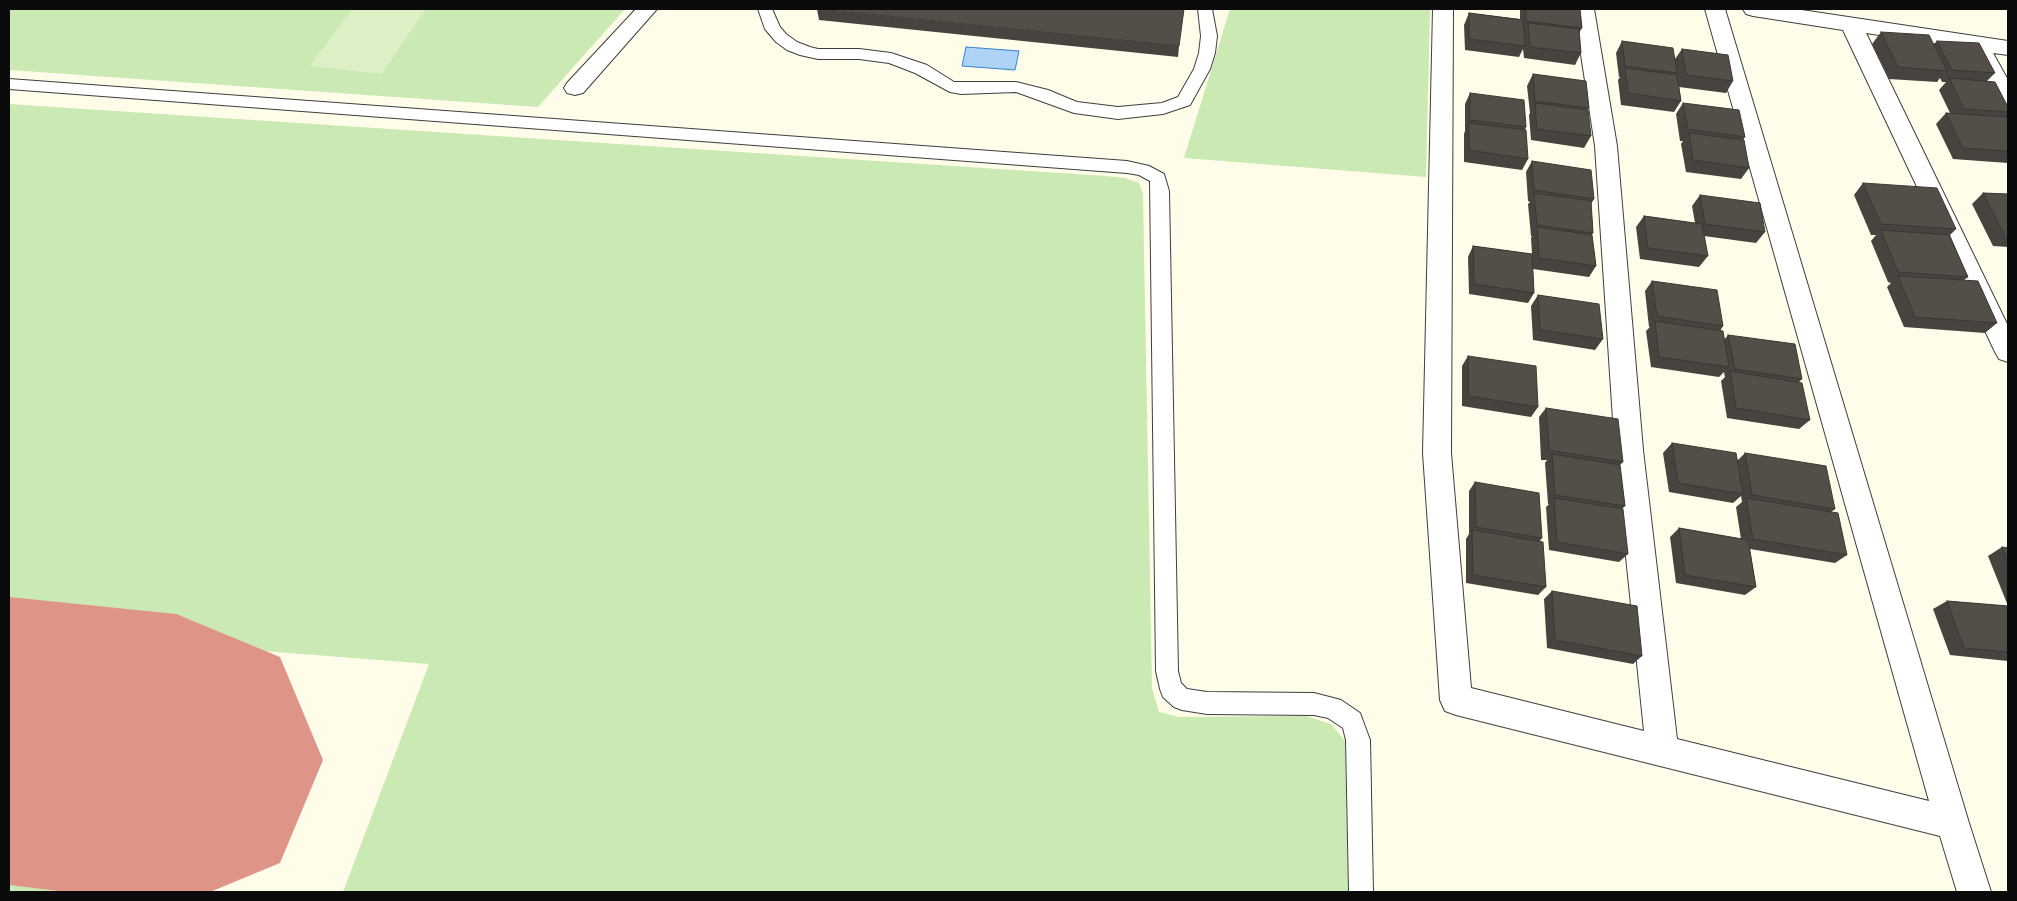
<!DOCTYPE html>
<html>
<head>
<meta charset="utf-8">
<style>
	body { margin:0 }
	#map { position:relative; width:2017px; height:901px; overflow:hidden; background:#fffdea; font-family:"Playfair Display",serif }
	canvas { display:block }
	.frame { position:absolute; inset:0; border:10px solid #0b0b0b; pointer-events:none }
</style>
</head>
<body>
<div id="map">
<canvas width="2017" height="901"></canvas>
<div class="frame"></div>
</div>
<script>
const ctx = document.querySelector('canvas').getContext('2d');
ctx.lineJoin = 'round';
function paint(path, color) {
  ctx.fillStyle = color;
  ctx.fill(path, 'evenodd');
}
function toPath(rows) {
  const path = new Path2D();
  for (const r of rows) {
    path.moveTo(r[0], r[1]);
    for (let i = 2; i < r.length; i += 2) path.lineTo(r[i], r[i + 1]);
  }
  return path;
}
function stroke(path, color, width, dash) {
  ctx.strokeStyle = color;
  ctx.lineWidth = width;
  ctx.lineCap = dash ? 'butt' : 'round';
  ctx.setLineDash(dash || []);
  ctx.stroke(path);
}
const green = toPath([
	[9,9,625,9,538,107,9,70],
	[1230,9,1430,9,1426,177,1184,158],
	[9,104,1106,176,1125,178,1139,183,1143,194,1152,688,1159,712,1179,717,1306,716,1331,724,1345,741,1348,892,343,892,429,664,9,631],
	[9,879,140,892,9,892]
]);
const pitch = toPath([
	[352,9,426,9,382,74,310,66]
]);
const water = toPath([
	[966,47,1019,51,1015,70,962,66,966,47]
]);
const runway = toPath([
	[9,597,176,614,280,657,323,760,280,863,210,892,67,892,9,885,9,597]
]);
const service = toPath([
	[758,9,772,9,780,27,786,34,797,42,810,47,818,49,859,49,891,53,927,65,954,82,1016,82,1048,90,1077,102,1118,107,1162,103,1178,97,1194,69,1199,53,1201,36,1198,9,1212,9,1217,36,1215,53,1210,69,1190,105,1163,114,1118,119,1074,113,1016,92,961,94,950,92,915,73,889,63,859,59,818,59,800,55,787,50,776,42,765,29,758,9],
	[9,79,1127,161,1149,166,1164,174,1169,191,1178,671,1181,683,1187,689,1207,692,1314,693,1341,700,1360,713,1370,740,1373,892,1349,892,1346,740,1343,728,1328,718,1314,715,1207,714,1182,710,1174,707,1163,697,1160,689,1156,671,1150,181,1139,175,1127,173,9,89,9,79]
]);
const minor = toPath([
	[636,9,657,9,583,93,575,95,567,93,564,88,567,83,636,9],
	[1433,9,1453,9,1451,453,1471,688,1644,731,1615,450,1595,146,1574,9,1594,9,1617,146,1643,450,1677,739,1929,801,1705,9,1725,9,1969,823,1991,892,1957,892,1940,836,1456,715,1445,711,1440,700,1423,453,1433,9],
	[1743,9,1795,9,2008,41,2008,55,1993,53,2008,80,2008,108,2000,105,1970,49,1866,33,2008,326,2008,362,1999,359,1995,352,1843,30,1753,16,1746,14,1743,9]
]);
const wall = toPath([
	[817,9,1179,46,1178,57,819,20],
	[1521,9,1580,9,1582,28,1579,33,1581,53,1575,65,1524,58,1523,49,1519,57,1465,50,1464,25,1469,13,1520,19,1520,10],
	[1881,32,1934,44,1937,41,1995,73,1987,81,2008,107,2008,116,2007,117,2008,117,2008,163,1953,159,1936,124,1946,113,1950,113,1939,90,1946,82,1942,82,1940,78,1937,82,1889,79,1872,44],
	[1622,41,1675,59,1682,49,1733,81,1726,93,1679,87,1681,101,1674,112,1621,105,1618,80,1620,77,1619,77,1616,53],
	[1533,74,1589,108,1587,110,1591,136,1584,148,1531,140,1529,115,1530,113,1527,86],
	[1470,93,1526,127,1525,130,1528,159,1522,170,1464,162,1464,134,1465,131,1465,104],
	[1683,103,1745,137,1743,140,1749,168,1741,179,1686,172,1681,144,1683,141,1680,141,1676,114],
	[1532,161,1594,199,1591,204,1593,233,1592,235,1596,266,1589,277,1533,269,1534,293,1528,303,1469,294,1468,257,1473,246,1532,254,1531,238,1532,236,1531,236,1528,204,1530,202,1528,201,1526,172],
	[1863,183,1956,229,1950,235,1968,277,1964,280,1997,323,1985,333,1904,327,1887,287,1891,283,1888,282,1871,241,1876,235,1871,235,1854,195],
	[1983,193,2008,194,2008,247,1993,246,1972,204],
	[1700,195,1765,232,1756,243,1704,236,1708,256,1699,267,1640,259,1636,227,1644,216,1695,223,1692,206],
	[1652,281,1723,326,1720,331,1724,340,1728,335,1802,379,1799,382,1810,420,1799,429,1727,418,1721,381,1725,377,1724,372,1719,377,1651,367,1646,331,1650,327,1649,327,1645,291],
	[1538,295,1603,339,1595,350,1533,340,1531,306],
	[1468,356,1538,407,1531,417,1462,406,1462,366],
	[1546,408,1623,462,1620,465,1625,506,1622,509,1628,554,1619,562,1549,550,1546,507,1549,504,1548,504,1545,463,1547,460,1541,460,1539,417],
	[1672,443,1738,460,1745,453,1835,509,1831,512,1847,555,1835,563,1750,549,1756,587,1745,595,1676,583,1670,537,1679,528,1741,539,1736,507,1742,502,1741,496,1733,503,1669,492,1663,453],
	[1475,482,1542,538,1539,542,1546,587,1538,595,1466,583,1466,539,1469,534,1469,491],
	[2002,547,2008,548,2008,661,1950,655,1933,609,1947,601,2008,606,1988,556],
	[1552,591,1642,656,1633,664,1547,648,1544,599]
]);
const building = toPath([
	[819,9,1184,9,1179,46,819,9],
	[1526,9,1580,9,1582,28,1526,21,1526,9],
	[1469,13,1523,20,1525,46,1469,39,1469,13],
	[1528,23,1579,29,1581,53,1530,47,1528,23],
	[1881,32,1929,35,1947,71,1898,67,1881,32],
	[1622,41,1673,48,1677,73,1625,66,1622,41],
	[1937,41,1979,43,1995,73,1952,70,1937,41],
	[1682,49,1728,55,1733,81,1686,75,1682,49],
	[1625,68,1677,75,1681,101,1628,93,1625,68],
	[1533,74,1586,81,1589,108,1535,101,1533,74],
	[1949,78,1995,82,2008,107,2008,112,1964,109,1949,78],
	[1470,93,1524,100,1526,127,1470,120,1470,93],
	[1535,103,1588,110,1591,136,1537,129,1535,103],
	[1683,103,1739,110,1745,137,1688,129,1683,103],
	[1946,113,2008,117,2008,151,1963,148,1946,113],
	[1469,123,1526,130,1528,159,1469,150,1469,123],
	[1689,133,1744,140,1749,168,1693,160,1689,133],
	[1532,161,1591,170,1594,199,1534,190,1532,161],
	[1863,183,1937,188,1956,229,1881,224,1863,183],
	[1534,193,1591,201,1593,233,1537,225,1534,193],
	[1983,193,2008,194,2008,236,2005,236,1983,193],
	[1700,195,1760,203,1765,232,1705,224,1700,195],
	[1644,216,1702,224,1708,256,1648,248,1644,216],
	[1537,227,1592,235,1596,266,1539,258,1537,227],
	[1881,230,1949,235,1968,277,1898,272,1881,230],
	[1473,246,1532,254,1534,293,1474,284,1473,246],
	[1898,276,1978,281,1997,323,1915,317,1898,276],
	[1652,281,1717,290,1723,326,1657,316,1652,281],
	[1538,295,1599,304,1603,339,1540,330,1538,295],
	[1655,321,1723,331,1729,367,1659,357,1655,321],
	[1728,335,1795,344,1802,379,1735,369,1728,335],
	[1468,356,1536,366,1538,407,1468,396,1468,356],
	[1730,371,1802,383,1810,420,1736,408,1730,371],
	[1546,408,1618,419,1623,462,1549,450,1546,408],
	[1672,443,1736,453,1743,494,1678,483,1672,443],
	[1745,453,1826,466,1835,509,1752,495,1745,453],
	[1552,454,1620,465,1625,506,1555,495,1552,454],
	[1475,482,1539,493,1542,538,1476,527,1475,482],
	[1554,498,1623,509,1628,554,1557,542,1554,498],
	[1746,498,1838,513,1847,555,1753,539,1746,498],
	[1679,528,1748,540,1756,587,1685,575,1679,528],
	[1472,530,1543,542,1546,587,1473,575,1472,530],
	[2002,547,2008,548,2008,563,2002,547],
	[1552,591,1637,606,1642,656,1555,640,1552,591],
	[1947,601,2008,606,2008,652,1964,648,1947,601]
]);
paint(green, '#cae9b3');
paint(pitch, '#ddf0c5');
paint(water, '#add4f7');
stroke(water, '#3381d0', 1);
paint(runway, '#de9486');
stroke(service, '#3e3e3e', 2);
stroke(minor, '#3e3e3e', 2);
paint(service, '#fff');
paint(minor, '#fff');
paint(wall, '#48433e');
paint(building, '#544e48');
stroke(building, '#3b3732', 1);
</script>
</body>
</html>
